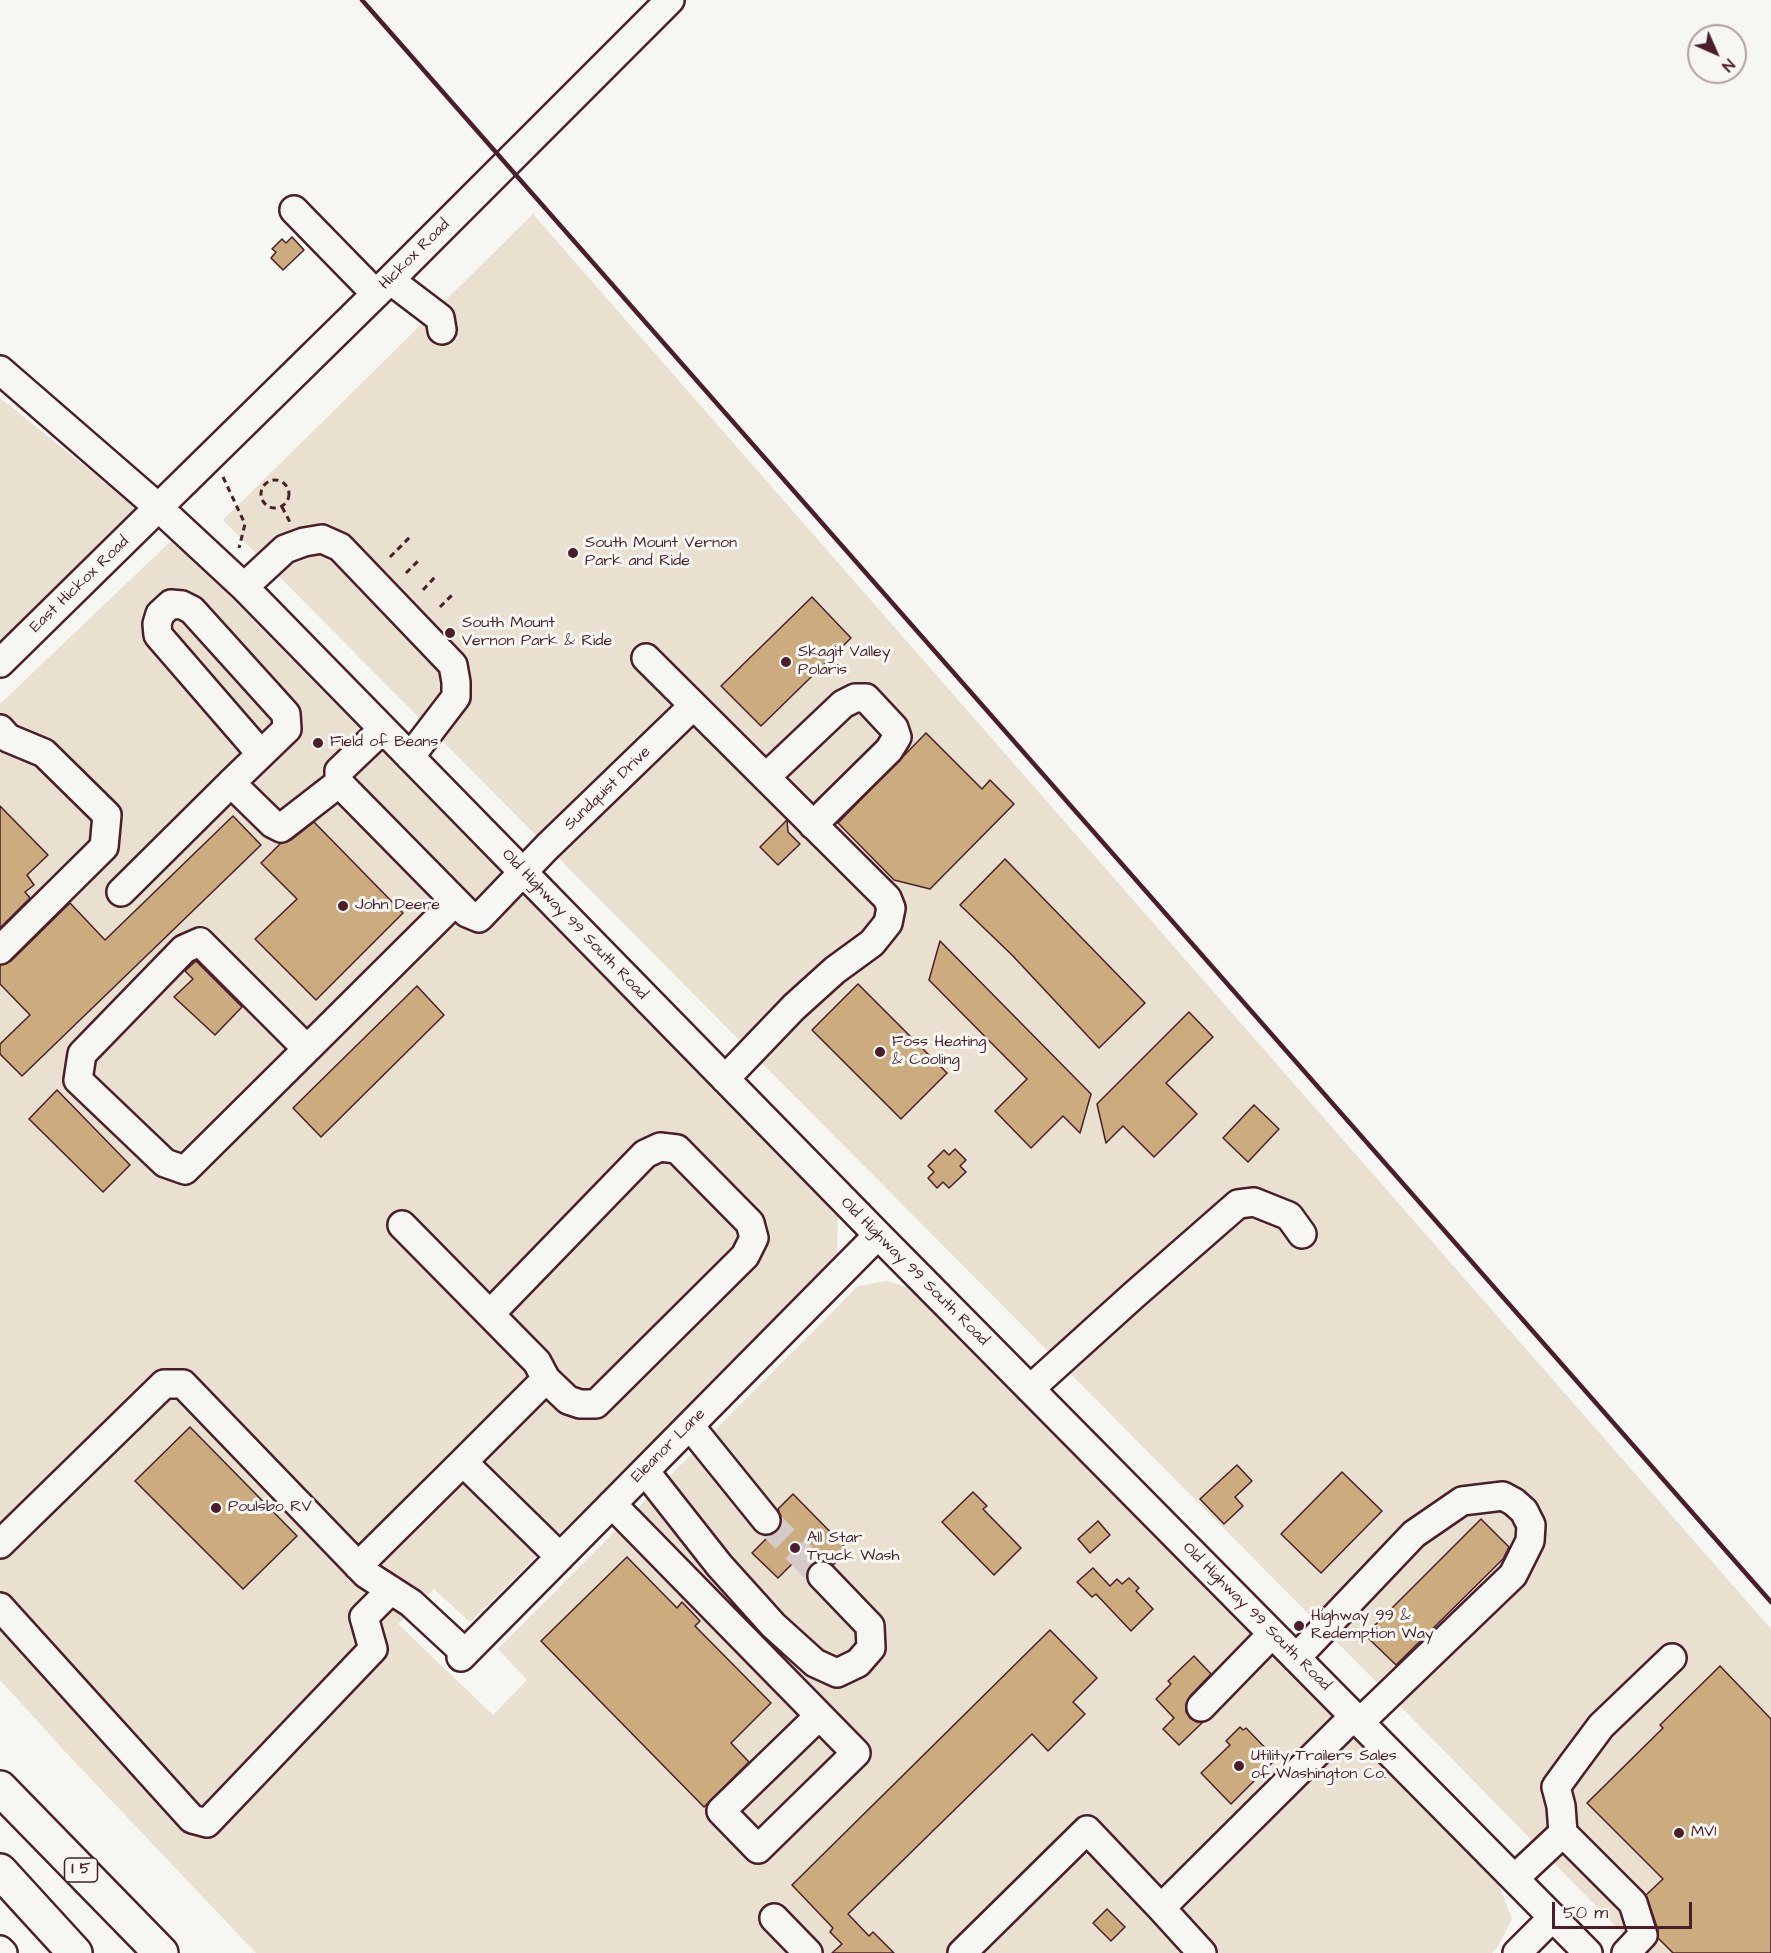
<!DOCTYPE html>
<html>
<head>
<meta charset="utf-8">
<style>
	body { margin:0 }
	#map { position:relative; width:1771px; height:1953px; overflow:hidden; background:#f6f6f2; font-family:"Architects Daughter",sans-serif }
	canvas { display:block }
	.north { position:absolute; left:1687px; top:24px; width:60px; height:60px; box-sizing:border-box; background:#f6f6f2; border:2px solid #b1a0a2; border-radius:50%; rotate:135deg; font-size:16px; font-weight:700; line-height:24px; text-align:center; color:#4a1f2b }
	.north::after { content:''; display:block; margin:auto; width:21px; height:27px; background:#4a1f2b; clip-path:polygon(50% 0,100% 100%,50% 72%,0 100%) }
	.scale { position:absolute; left:1552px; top:1902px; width:140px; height:27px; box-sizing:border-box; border:3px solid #4a1f2b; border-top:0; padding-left:8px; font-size:18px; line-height:21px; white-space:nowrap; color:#4a1f2b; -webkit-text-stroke:4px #f6f6f2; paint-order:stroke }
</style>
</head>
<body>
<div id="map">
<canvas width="1771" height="1953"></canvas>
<div class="north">N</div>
<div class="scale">50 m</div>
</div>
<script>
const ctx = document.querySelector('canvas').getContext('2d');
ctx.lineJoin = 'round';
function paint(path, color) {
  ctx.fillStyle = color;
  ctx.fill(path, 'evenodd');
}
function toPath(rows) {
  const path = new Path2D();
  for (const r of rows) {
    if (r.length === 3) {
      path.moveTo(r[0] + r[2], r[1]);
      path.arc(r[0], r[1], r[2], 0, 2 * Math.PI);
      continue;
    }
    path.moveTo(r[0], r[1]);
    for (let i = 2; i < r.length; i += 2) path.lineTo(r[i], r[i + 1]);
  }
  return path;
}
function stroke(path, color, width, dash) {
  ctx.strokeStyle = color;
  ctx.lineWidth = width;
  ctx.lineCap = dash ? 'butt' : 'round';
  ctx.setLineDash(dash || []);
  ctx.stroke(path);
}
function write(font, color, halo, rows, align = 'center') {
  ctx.font = font + ' "Architects Daughter",sans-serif';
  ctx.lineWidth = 6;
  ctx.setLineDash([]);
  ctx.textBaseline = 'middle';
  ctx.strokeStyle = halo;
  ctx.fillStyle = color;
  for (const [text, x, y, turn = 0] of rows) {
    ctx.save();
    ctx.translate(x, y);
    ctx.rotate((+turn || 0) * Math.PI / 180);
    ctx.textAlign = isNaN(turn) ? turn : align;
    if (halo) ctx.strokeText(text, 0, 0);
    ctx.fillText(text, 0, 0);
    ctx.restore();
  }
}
const built = toPath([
	[533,214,1771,1629,1771,1953,1642,1953,1413,1719,223,520],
	[0,398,142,512,0,649],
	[173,539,838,1214,837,1258,470,1622,434,1589,398,1624,493,1715,527,1680,498,1649,858,1286,887,1281,916,1290,1496,1878,1512,1919,1498,1946,1492,1953,256,1953,72,1759,0,1680,0,704]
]);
const building = toPath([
	[292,237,304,250,283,270,271,258,276,252,272,249,282,239,286,243,292,237],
	[812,597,851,638,761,726,721,686,812,597],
	[926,733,982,789,990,780,1014,804,930,889,894,880,838,823,926,733],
	[0,806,48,855,27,875,34,885,25,892,30,898,0,928,0,806],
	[233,816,261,845,22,1076,0,1054,0,1044,30,1015,0,984,0,965,11,961,70,903,105,940,233,816],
	[787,820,788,832,800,844,778,865,760,847,787,820],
	[314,822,403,913,316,1000,255,939,297,899,261,863,281,843,291,840,314,822],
	[1005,859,1145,1003,1099,1048,1012,955,960,905,1005,859],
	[940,941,1091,1094,1080,1133,1063,1116,1031,1148,995,1111,1027,1079,929,980,940,941],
	[196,961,242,1007,215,1035,174,997,193,979,185,971,196,961],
	[858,984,947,1073,901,1119,812,1030,858,984],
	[417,986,444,1015,321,1137,293,1108,417,986],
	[1189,1012,1213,1037,1166,1083,1197,1114,1154,1157,1123,1126,1106,1143,1097,1104,1189,1012],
	[57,1090,130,1165,103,1192,29,1119,57,1090],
	[1254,1105,1279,1129,1248,1162,1223,1138,1254,1105],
	[955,1149,966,1160,960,1166,966,1172,949,1188,943,1182,937,1188,928,1178,934,1172,928,1166,944,1150,949,1155,955,1149],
	[190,1427,297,1536,243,1589,135,1481,190,1427],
	[1237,1465,1252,1481,1235,1497,1243,1506,1224,1524,1200,1499,1237,1465],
	[1342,1472,1382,1511,1321,1573,1281,1534,1342,1472],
	[973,1492,987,1506,983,1509,1021,1548,994,1575,942,1522,973,1492],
	[793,1494,848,1550,833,1565,826,1561,818,1561,812,1564,807,1571,807,1576,793,1563,778,1578,752,1553,768,1537,766,1535,775,1533,780,1526,781,1517,778,1509,793,1494],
	[1481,1519,1509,1547,1503,1559,1396,1665,1365,1635,1481,1519],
	[1098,1521,1110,1535,1090,1553,1078,1539,1098,1521],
	[627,1557,677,1608,682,1602,700,1621,695,1626,771,1703,731,1743,749,1762,704,1807,541,1641,627,1557],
	[1093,1568,1110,1586,1117,1579,1122,1584,1129,1578,1139,1588,1136,1591,1153,1609,1131,1631,1096,1594,1092,1597,1077,1582,1093,1568],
	[1050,1630,1097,1678,1073,1702,1085,1714,1048,1751,1032,1734,848,1914,869,1936,873,1932,894,1953,832,1953,842,1944,830,1932,833,1928,792,1885,1050,1630],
	[1194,1656,1211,1674,1190,1696,1186,1704,1186,1712,1190,1718,1197,1722,1203,1722,1179,1745,1163,1729,1174,1718,1156,1699,1171,1684,1168,1681,1194,1656],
	[1720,1666,1771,1719,1771,1953,1673,1953,1658,1938,1658,1930,1646,1895,1663,1879,1587,1803,1663,1728,1660,1725,1720,1666],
	[1240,1727,1243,1730,1246,1728,1276,1759,1231,1804,1201,1773,1230,1745,1226,1741,1240,1727],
	[1107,1909,1125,1927,1111,1941,1093,1923,1107,1909]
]);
const minorTunnel = toPath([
	[766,1520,822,1576]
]);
const path = toPath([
	[223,477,245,524,239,548],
	[275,494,14],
	[282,507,291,524],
	[390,557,410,537],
	[406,573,418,561],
	[423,590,435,577],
	[440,607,452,595]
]);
const minor = toPath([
	[294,210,376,294],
	[390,280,440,318,442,330],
	[0,370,159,508,244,587,878,1235,1588,1953],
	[244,587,285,549,304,542,322,539,340,547,453,665,456,682,456,697,410,757],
	[646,658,887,898,891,908,888,923,872,943,835,970,794,1007,725,1079],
	[0,663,390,280,670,0],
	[0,729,8,738,44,753,107,815,104,847,0,950],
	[383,729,339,771,339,783,467,913,479,918,547,847,693,706],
	[766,777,843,704,855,698,866,698,894,728,897,737,889,750,813,825],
	[231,783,287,729,286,714,192,610,182,605,171,604,160,614,157,624,158,635,261,754],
	[121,892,231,783,273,824,281,828,339,783],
	[307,1049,200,942,184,949,82,1054,78,1080,165,1163,185,1170,307,1049,455,902],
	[402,1225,537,1362,546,1379,463,1462,560,1557],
	[490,1314,645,1154,660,1147,677,1149,750,1223,754,1238,745,1256,596,1404,580,1404,568,1400,546,1379],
	[1030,1389,1134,1295,1238,1204,1254,1202,1289,1216,1302,1234],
	[690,1426,766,1520],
	[645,1471,719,1565,773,1625,815,1663,837,1673,858,1663,871,1648,870,1626,822,1576],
	[612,1504,856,1753,758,1849,721,1811,819,1716],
	[0,1544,164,1384,183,1384,366,1574,411,1603,465,1653],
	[358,1566,463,1462],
	[0,1607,192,1819,207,1823,373,1649,364,1617,391,1590],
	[461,1657,878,1235],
	[1296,1658,1414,1534,1462,1501,1503,1496,1514,1502,1524,1511,1531,1525,1530,1541,1513,1575,1360,1722],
	[1201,1707,1272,1634],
	[1563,1833,1633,1903,1643,1935,1626,1953],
	[1515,1878,1563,1833,1561,1806,1556,1787,1572,1765,1601,1726,1672,1658],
	[774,1918,808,1953],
	[0,1950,3,1953],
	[962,1953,1087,1830,1161,1908],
	[1202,1953,1161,1908,1354,1716],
	[1517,1953,1553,1917]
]);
const highway = toPath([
	[0,1788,161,1953],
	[0,1871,75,1953]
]);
const rail = toPath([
	[362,0,1771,1602]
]);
const markers = [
	[573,553,6,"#4a1f2b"],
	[450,633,6,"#4a1f2b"],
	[786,662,6,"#4a1f2b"],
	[318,743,6,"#4a1f2b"],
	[343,906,6,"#4a1f2b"],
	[880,1052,6,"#4a1f2b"],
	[216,1508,6,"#4a1f2b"],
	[795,1548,6,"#4a1f2b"],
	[1299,1626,6,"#4a1f2b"],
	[1239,1766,6,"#4a1f2b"],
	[1679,1833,6,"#4a1f2b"]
];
const shields = [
	[81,1870,33]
];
const shieldNames = [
	["I 5",81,1870]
];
const streetNames = [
	["Hickox Road",415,255,-45],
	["East Hickox Road",80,585,-44],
	["Sundquist Drive",608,789,-44],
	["Old Highway 99 South Road",574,925,46],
	["Old Highway 99 South Road",914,1272,45],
	["Eleanor Lane",669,1446,-45],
	["Old Highway 99 South Road",1256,1617,45]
];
const poiNames = [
	["South Mount Vernon",585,544],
	["Park and Ride",585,562],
	["South Mount",462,624],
	["Vernon Park & Ride",462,642],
	["Skagit Valley",798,653],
	["Polaris",798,671],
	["Field of Beans",330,743],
	["John Deere",355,906],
	["Foss Heating",892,1043],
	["& Cooling",892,1061],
	["Poulsbo RV",228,1508],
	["All Star",807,1539],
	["Truck Wash",807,1557],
	["Highway 99 &",1311,1617],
	["Redemption Way",1311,1635],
	["Utility Trailers Sales",1251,1757],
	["of Washington Co.",1251,1775],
	["MV1",1691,1833]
];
paint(built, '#e9e0d0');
paint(building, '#ccab7f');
stroke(building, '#4a1f2b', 1.5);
stroke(minorTunnel, '#d4cbca', 27, [27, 14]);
stroke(minor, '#4a1f2b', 32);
stroke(highway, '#4a1f2b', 38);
stroke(path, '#4a1f2b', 3, [6, 4.5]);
stroke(minor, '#f6f6f2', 27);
stroke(highway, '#f6f6f2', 33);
stroke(rail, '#4a1f2b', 4.5);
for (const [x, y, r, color] of markers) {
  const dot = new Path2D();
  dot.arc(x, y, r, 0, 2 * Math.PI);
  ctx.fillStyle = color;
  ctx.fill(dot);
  stroke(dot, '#f6f6f2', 2);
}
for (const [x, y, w] of shields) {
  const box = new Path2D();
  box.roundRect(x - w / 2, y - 12, w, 24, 4.5);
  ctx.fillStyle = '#f6f6f2';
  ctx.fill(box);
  stroke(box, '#4a1f2b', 1.5);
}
write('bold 15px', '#4a1f2b', null, shieldNames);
write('16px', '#4a1f2b', '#f6f6f2', streetNames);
write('16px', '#4a1f2b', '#f6f6f2', poiNames, 'left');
</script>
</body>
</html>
